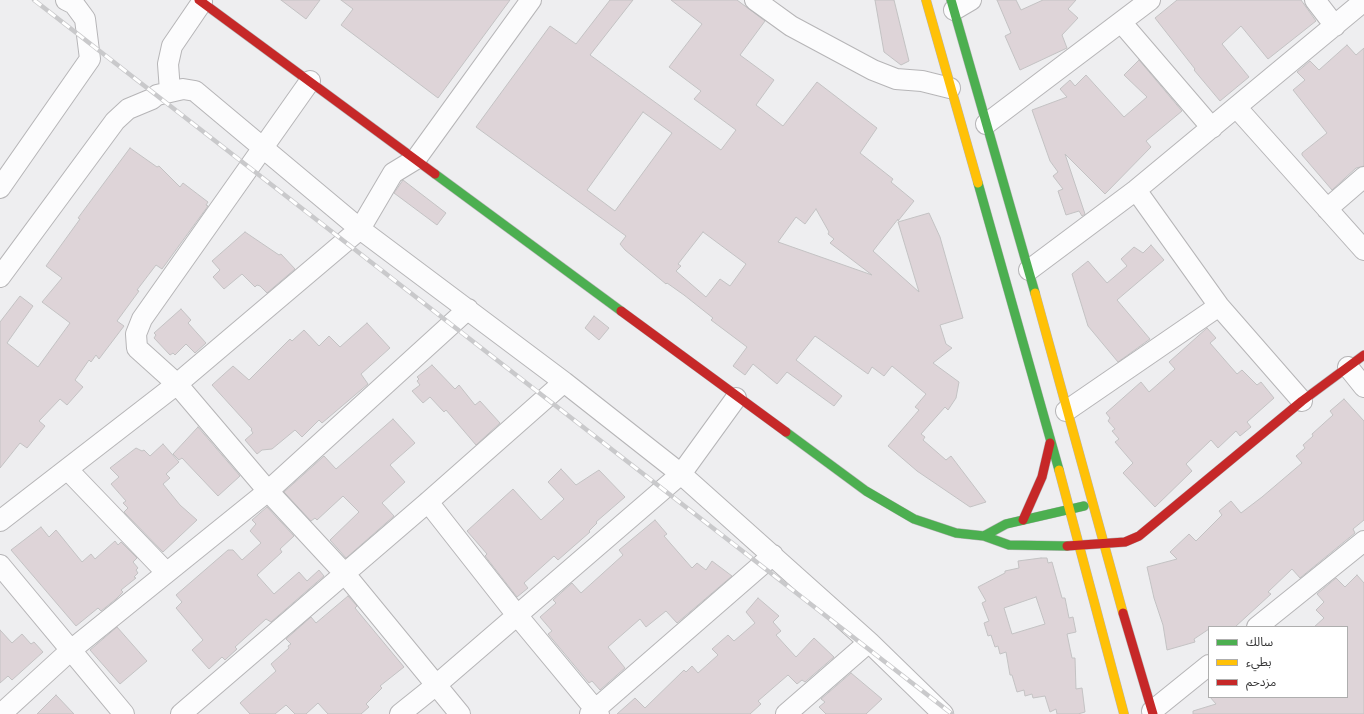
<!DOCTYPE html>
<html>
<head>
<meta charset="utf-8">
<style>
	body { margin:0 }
	#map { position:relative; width:1364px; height:714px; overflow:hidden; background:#eeeef0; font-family:Georgia,"Noto Sans Arabic",serif }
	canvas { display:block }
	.legend { position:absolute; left:1208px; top:626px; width:140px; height:72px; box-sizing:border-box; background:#fff; border:1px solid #aeaeae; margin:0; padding:5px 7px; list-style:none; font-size:12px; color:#343435 }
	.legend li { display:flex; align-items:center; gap:8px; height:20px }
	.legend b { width:20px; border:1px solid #aeaeae }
</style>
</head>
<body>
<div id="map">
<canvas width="1364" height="714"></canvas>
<ul class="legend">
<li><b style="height:5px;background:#4caf50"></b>سالك</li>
<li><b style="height:5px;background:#ffc107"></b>بطيء</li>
<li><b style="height:5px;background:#c62828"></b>مزدحم</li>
</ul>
</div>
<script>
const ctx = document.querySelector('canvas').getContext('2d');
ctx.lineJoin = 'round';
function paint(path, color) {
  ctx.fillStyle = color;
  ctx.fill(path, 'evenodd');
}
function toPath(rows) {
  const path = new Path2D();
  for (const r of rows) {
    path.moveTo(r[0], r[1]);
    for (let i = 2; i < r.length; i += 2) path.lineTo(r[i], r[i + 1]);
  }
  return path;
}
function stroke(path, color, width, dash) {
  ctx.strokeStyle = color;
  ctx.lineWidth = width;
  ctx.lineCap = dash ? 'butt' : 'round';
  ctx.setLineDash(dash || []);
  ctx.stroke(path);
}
const building = toPath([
	[281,0,320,0,306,19,281,0],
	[341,0,510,0,438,98,341,25,353,9,341,0],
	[610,0,633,0,590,55,721,150,736,130,694,99,701,91,669,67,702,24,671,0,737,0,765,21,740,55,774,80,756,105,783,126,817,82,877,128,860,153,893,179,891,182,914,201,898,221,898,219,873,251,919,292,898,222,929,213,940,237,963,318,940,325,946,344,952,348,933,363,959,382,956,398,948,410,945,407,921,434,925,437,923,440,946,460,951,456,986,502,970,507,917,471,888,446,919,410,915,407,926,394,892,366,884,376,872,367,868,374,815,336,796,360,842,396,834,406,787,372,777,384,753,364,745,375,733,366,747,347,711,320,713,318,684,295,667,283,666,284,625,250,620,244,626,236,476,127,550,26,576,44,610,0],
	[643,112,672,133,615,211,587,190,643,112],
	[816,209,829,232,828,234,834,239,830,243,872,275,778,242,796,217,805,224,816,209],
	[703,232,746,264,730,286,720,279,706,297,676,271,681,266,678,264,703,232],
	[875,0,894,0,909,61,901,65,884,52,875,0],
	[997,0,1016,0,1021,10,1043,0,1076,0,1068,9,1078,18,1062,35,1067,48,1020,70,1005,36,1011,33,997,0],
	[1177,0,1301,0,1316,21,1268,59,1241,26,1222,44,1249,77,1220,101,1194,70,1195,69,1155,18,1177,0],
	[1347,45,1356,55,1364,48,1364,166,1356,168,1332,190,1302,155,1302,153,1327,133,1293,90,1305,80,1297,72,1310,61,1319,70,1347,45],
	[1139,60,1182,111,1146,141,1151,147,1105,194,1065,154,1085,214,1082,216,1079,211,1066,215,1058,191,1063,189,1053,176,1058,172,1050,161,1032,110,1067,97,1060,89,1070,80,1075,86,1086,75,1124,117,1147,97,1124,75,1139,60],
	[130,148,157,167,159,166,180,187,183,183,208,202,206,205,208,206,162,269,156,265,137,290,139,291,117,321,124,326,99,359,96,355,91,362,89,360,75,380,83,387,67,405,60,399,39,421,45,426,27,448,20,443,0,468,0,322,20,296,33,306,7,343,38,367,70,323,42,302,62,278,46,266,80,219,78,218,130,148],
	[403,180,446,213,437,225,394,193,403,180],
	[245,232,279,255,281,254,295,269,267,293,260,286,257,285,255,287,242,274,224,289,213,277,220,270,212,261,245,232],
	[1151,245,1164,260,1117,300,1150,339,1118,362,1088,326,1072,274,1088,261,1107,283,1127,266,1121,259,1134,247,1143,253,1151,245],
	[181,309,191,320,188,323,206,343,195,353,186,344,175,355,173,353,170,355,154,338,156,335,154,333,181,309],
	[594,316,609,328,599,340,585,328,594,316],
	[367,323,390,348,361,374,368,384,322,423,319,420,302,437,295,430,272,449,262,450,257,454,245,440,253,433,251,430,252,429,212,385,233,366,249,380,290,339,292,341,304,330,319,346,329,336,340,347,367,323],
	[1207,328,1216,338,1210,343,1237,374,1242,370,1257,385,1261,382,1274,398,1247,422,1251,427,1240,436,1236,431,1218,448,1211,440,1186,464,1192,471,1155,507,1123,473,1133,463,1115,442,1119,439,1112,431,1115,429,1108,421,1110,418,1106,413,1141,382,1149,392,1175,369,1169,362,1207,328],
	[432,365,455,389,459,385,475,405,480,401,500,423,476,445,446,410,444,412,430,397,423,403,412,391,420,385,417,381,419,379,417,377,432,365],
	[1344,399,1364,421,1364,520,1353,529,1355,533,1300,578,1292,569,1268,592,1271,594,1235,627,1209,627,1209,629,1194,639,1195,642,1167,650,1163,625,1154,598,1147,567,1177,559,1170,552,1189,534,1196,541,1222,515,1219,511,1231,501,1241,513,1262,497,1302,463,1296,456,1305,448,1303,445,1313,436,1312,434,1333,415,1330,411,1344,399],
	[393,419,415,443,390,465,405,482,382,503,394,516,346,558,330,540,359,512,343,496,317,520,315,518,311,521,284,492,324,456,336,469,393,419],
	[198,427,240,476,218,496,182,458,179,460,173,454,198,427],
	[163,444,179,462,166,474,170,478,163,484,180,505,197,520,163,552,124,512,128,508,123,503,126,501,111,484,119,477,110,468,136,448,142,451,144,450,150,456,163,444],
	[561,469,576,485,599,470,625,497,596,522,597,523,589,531,590,532,558,560,554,556,524,583,528,588,517,597,485,556,487,554,467,531,513,489,541,520,564,499,548,482,561,469],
	[267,507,294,536,280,549,282,552,257,575,274,594,299,572,307,581,319,570,324,576,271,622,266,619,235,647,237,649,225,660,222,657,209,669,192,650,203,640,176,608,182,602,176,595,228,550,233,550,242,560,261,543,250,531,256,524,252,520,267,507],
	[655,520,667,534,664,536,692,568,697,563,706,570,712,561,732,576,677,623,666,611,646,627,640,619,608,647,625,668,600,690,592,681,589,683,548,634,552,631,540,617,556,603,553,600,572,583,581,593,623,555,619,550,655,520],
	[41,527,49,537,56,530,82,562,91,554,95,559,115,541,118,545,121,542,137,558,133,562,138,568,136,570,138,573,134,577,136,578,121,590,123,592,116,599,101,611,98,608,76,626,11,550,41,527],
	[1041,558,1047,558,1048,563,1052,562,1062,598,1065,598,1069,618,1073,617,1076,632,1067,634,1072,658,1075,658,1076,689,1082,688,1085,712,1078,714,1057,714,1056,709,1050,712,1045,696,1033,698,1032,694,1025,696,1024,690,1017,692,1012,675,1010,675,1006,652,1000,654,998,646,995,647,991,635,988,636,984,623,989,621,982,603,986,601,978,587,1005,573,1005,571,1019,568,1018,561,1041,558],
	[1036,597,1045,624,1012,634,1004,608,1036,597],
	[1357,575,1364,583,1364,714,1193,714,1193,711,1216,704,1210,697,1347,697,1347,627,1314,627,1324,618,1316,610,1324,602,1317,594,1336,578,1345,587,1357,575],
	[348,596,357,606,355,608,404,667,380,686,382,688,366,704,369,707,361,714,328,714,318,703,306,714,295,714,286,705,275,714,250,714,240,703,276,671,271,664,289,648,288,646,291,644,286,639,311,617,316,623,348,596],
	[758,598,779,616,773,622,781,631,776,635,796,657,814,638,834,657,805,682,802,680,797,684,788,675,758,701,761,704,750,714,617,714,635,698,645,708,684,670,686,672,692,666,698,673,718,655,712,649,728,635,734,641,755,623,746,612,758,598],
	[117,627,147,661,120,684,90,650,117,627],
	[0,630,12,643,22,634,31,644,34,642,43,652,12,680,8,676,0,683,0,630],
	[851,673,882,699,866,714,826,714,819,707,825,702,821,699,851,673],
	[56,695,74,714,37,714,56,695]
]);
const street = toPath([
	[755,0,791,26,873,70,896,79,922,81,950,88],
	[1315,0,1335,26],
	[954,10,971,0],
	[1121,22,1212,128],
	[310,81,142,319,136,334,137,348,177,384,268,491,345,574,460,714],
	[170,91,168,64,172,46,202,2],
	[1237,108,1364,250],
	[986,124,1150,0],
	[0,188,90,59,85,19,74,4,66,0],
	[1136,190,1219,306,1302,401],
	[1327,209,1364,177],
	[1029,270,1136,190,1364,1],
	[0,277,115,121,128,109,152,99,157,95,183,89,195,91,360,229,564,382,681,474,869,642,943,714],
	[1348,367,1364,387],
	[1066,411,1219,306],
	[67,469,166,572],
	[428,502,516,614,599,714],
	[0,521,177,384,360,229,393,173,416,159,531,0],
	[0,565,124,714],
	[1257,627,1364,541],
	[1152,711,1209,665],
	[1,714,71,650,268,491,468,309],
	[181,714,428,502,564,382],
	[400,714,435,686,681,474,736,398],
	[590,714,773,555],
	[786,714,869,642]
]);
const fast = toPath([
	[951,0,1035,293],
	[435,174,621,311],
	[978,183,1059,470],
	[786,432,866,491,914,519,956,533,984,536,1009,545,1067,546],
	[984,536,1006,524,1084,506]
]);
const slow = toPath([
	[926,0,978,183],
	[1035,293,1123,613],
	[1059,470,1124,714]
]);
const jam = toPath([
	[199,0,435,174],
	[621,311,786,432],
	[1023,520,1042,477,1050,443],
	[1067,546,1125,542,1139,536,1302,401,1364,355],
	[1123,613,1153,714]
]);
const rail = toPath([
	[34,0,952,714]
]);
paint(building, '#ded4d8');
stroke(building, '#c3c2c3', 1);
stroke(street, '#b6b5b7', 22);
stroke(fast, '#b6b5b7', 10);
stroke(slow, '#b6b5b7', 10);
stroke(jam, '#b6b5b7', 10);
stroke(street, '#fcfcfd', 20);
stroke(fast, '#4caf50', 9);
stroke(slow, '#ffc107', 9);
stroke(jam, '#c62828', 9);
stroke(rail, '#c9c9cb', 4.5);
stroke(rail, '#fff', 3, [9]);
</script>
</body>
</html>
